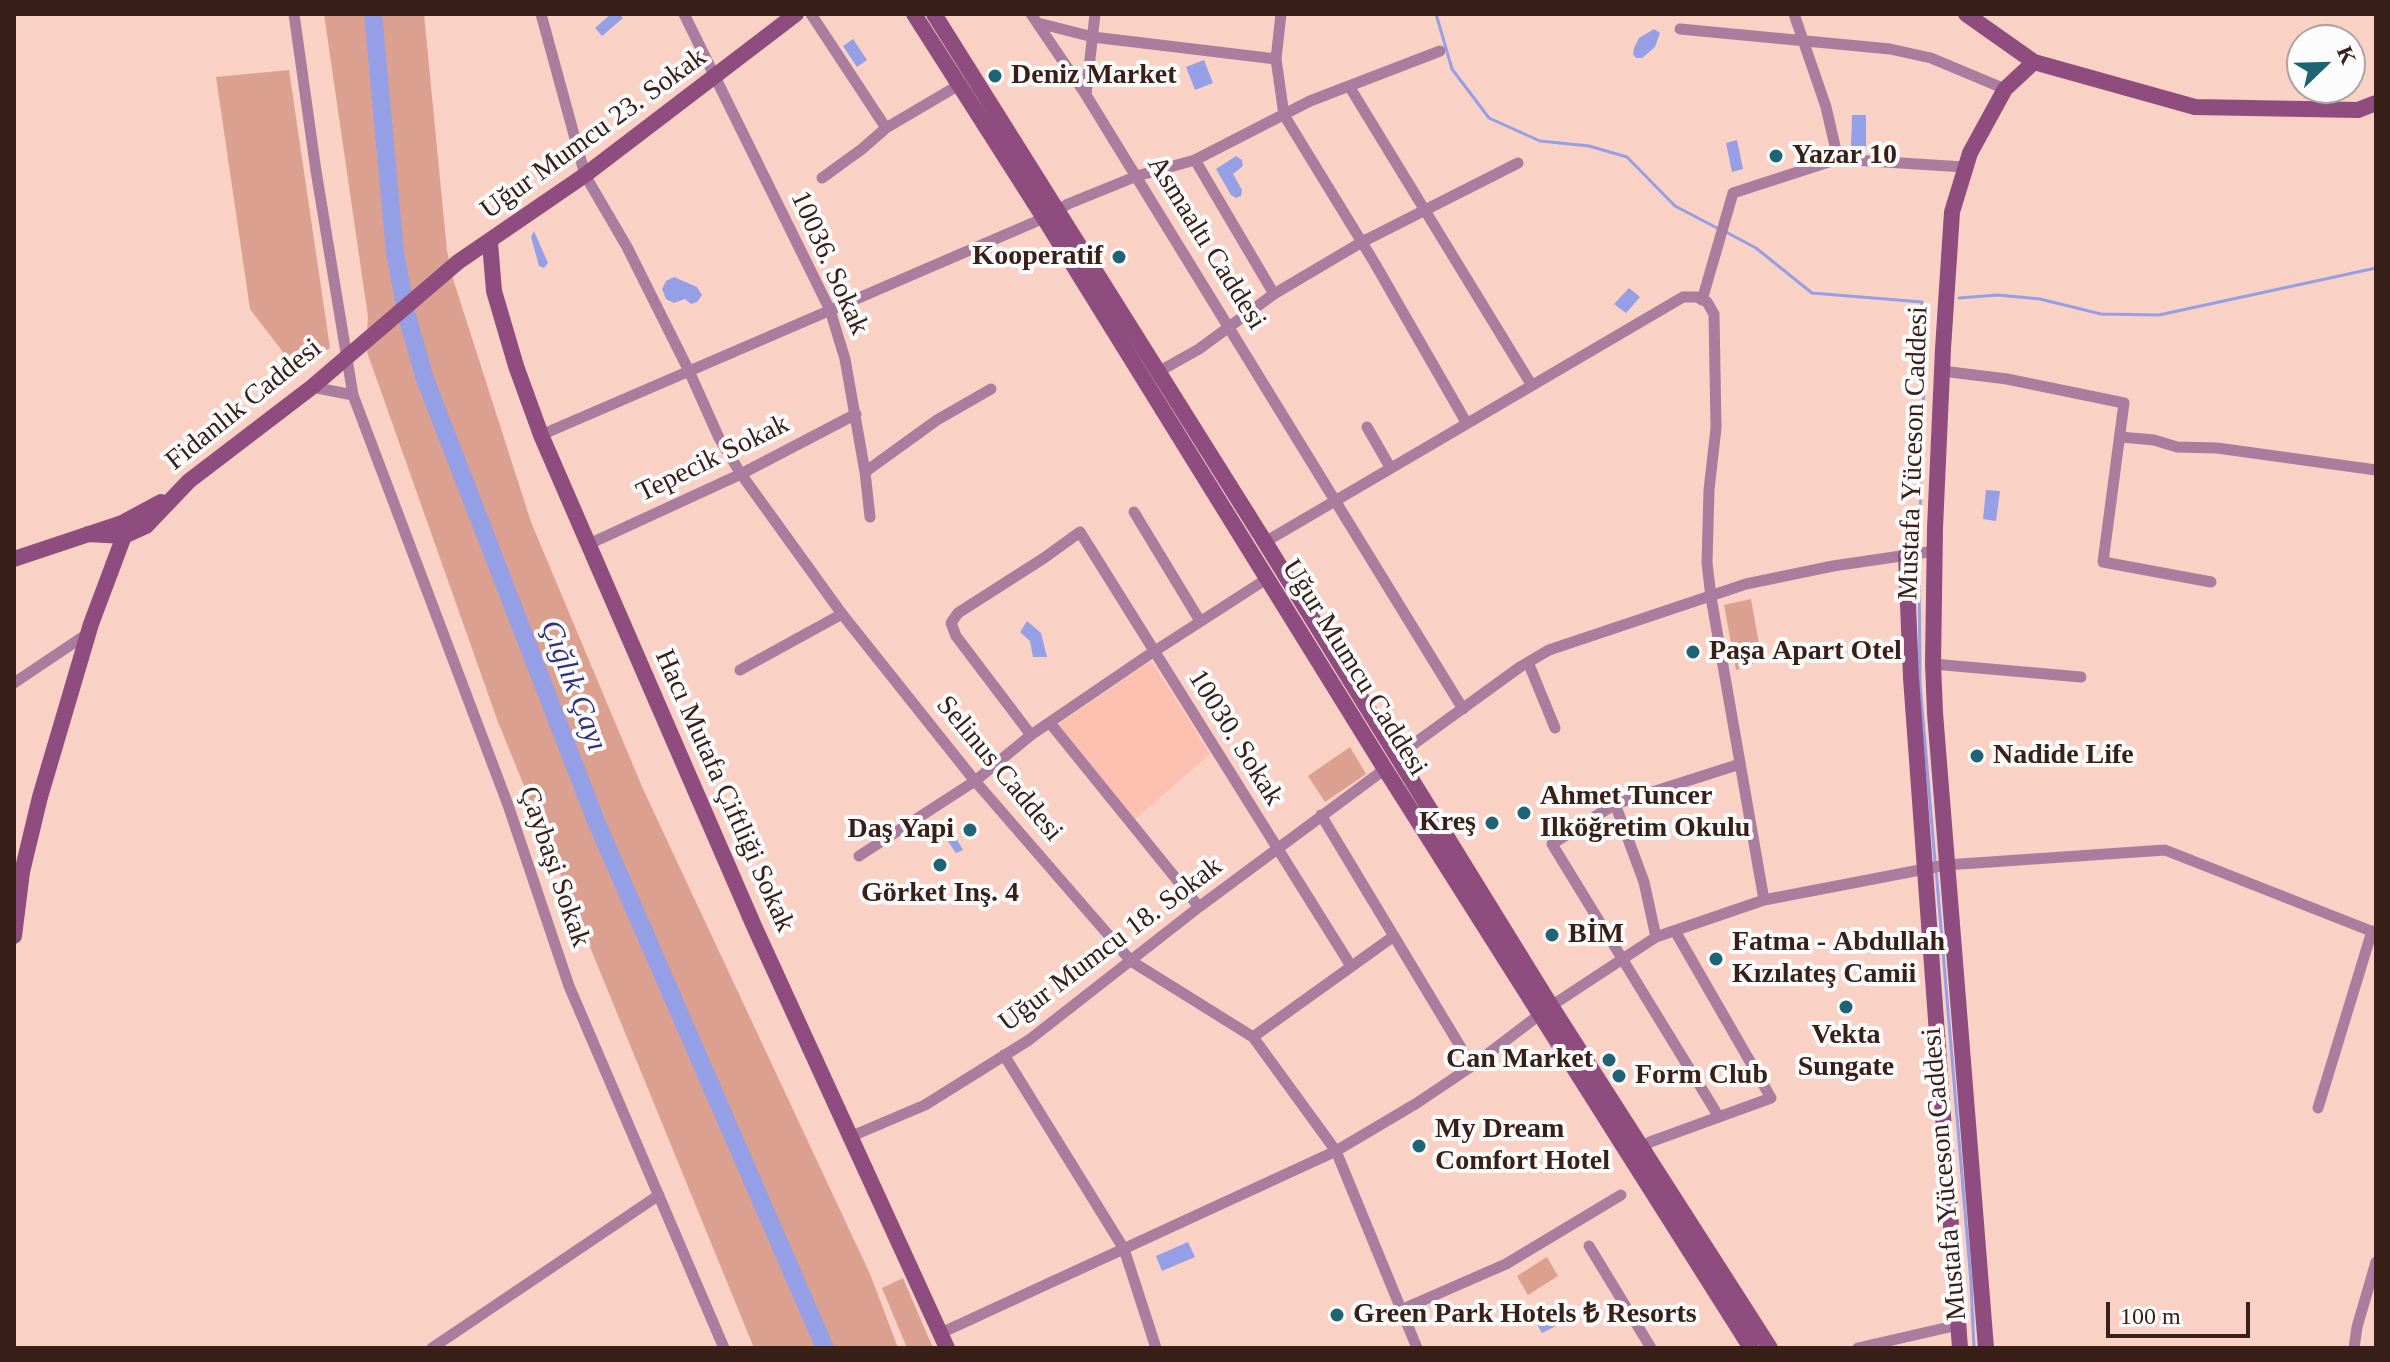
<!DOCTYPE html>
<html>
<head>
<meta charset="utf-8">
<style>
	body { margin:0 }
	#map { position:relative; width:2390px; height:1362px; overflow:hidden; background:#f9d1c5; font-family:"Times New Roman",serif }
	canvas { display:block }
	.frame { position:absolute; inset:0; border:16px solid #382019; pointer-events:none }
	.north { position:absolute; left:2286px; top:24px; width:80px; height:80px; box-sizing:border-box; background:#fcfcfc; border:2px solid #aea4a1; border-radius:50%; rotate:67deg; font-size:22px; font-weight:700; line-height:32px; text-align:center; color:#382019 }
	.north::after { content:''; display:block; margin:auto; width:28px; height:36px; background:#1e6474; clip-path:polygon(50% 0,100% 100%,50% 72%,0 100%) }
	.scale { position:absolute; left:2106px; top:1302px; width:144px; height:36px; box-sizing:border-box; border:4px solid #382019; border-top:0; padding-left:10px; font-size:24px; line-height:28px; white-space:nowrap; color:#382019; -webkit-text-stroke:6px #fcfcfc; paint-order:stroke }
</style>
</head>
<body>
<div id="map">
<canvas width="2390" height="1362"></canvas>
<div class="frame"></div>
<div class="north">K</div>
<div class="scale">100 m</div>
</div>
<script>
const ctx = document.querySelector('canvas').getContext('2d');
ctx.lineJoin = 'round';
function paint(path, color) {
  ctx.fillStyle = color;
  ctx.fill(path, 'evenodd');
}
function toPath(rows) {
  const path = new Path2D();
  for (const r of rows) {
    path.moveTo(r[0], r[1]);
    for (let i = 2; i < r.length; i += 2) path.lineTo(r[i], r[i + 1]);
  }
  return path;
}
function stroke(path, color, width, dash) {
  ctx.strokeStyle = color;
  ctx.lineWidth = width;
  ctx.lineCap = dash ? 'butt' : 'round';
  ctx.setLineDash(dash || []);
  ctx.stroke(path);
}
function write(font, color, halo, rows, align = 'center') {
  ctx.font = font + ' "Times New Roman",serif';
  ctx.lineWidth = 8;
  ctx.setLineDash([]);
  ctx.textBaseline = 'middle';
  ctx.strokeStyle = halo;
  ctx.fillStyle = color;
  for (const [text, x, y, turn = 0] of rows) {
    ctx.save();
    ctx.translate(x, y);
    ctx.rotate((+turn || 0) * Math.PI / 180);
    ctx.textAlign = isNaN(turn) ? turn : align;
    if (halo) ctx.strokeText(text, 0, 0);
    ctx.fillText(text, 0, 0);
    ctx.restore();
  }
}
const built = toPath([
	[1151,661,1210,754,1131,823,1053,728]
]);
const green = toPath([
	[324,14,424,14,447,251,453,279,531,522,643,789,870,1274,898,1348,754,1348,498,722,366,349,368,317],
	[289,70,330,348,303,366,289,360,250,309,216,77],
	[1751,599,1762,660,1736,670,1724,605],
	[1350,747,1366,774,1325,802,1308,776],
	[1547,1257,1558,1276,1528,1295,1517,1276],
	[903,1278,914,1304,933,1348,907,1348,882,1288]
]);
const water = toPath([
	[611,14,619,14,623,18,602,36,595,28],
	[1654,29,1660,33,1655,47,1642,58,1636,58,1633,54,1634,48,1639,38],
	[853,39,867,60,857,67,843,46],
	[1204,60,1213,83,1195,90,1186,67],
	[1852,115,1866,115,1866,146,1851,146],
	[1737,140,1743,169,1732,172,1726,143],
	[1236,156,1242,160,1243,166,1233,174,1242,190,1241,196,1236,198,1231,195,1216,169],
	[534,231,548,263,544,268,539,266,531,237],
	[674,277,697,287,702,295,697,302,691,304,685,299,674,303,666,299,662,289,666,281],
	[1629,288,1640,297,1626,313,1614,304],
	[1986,490,2000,491,1996,521,1983,519],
	[1027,621,1041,633,1047,657,1033,657,1030,641,1020,632],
	[948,825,963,850,956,853,940,830],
	[1188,1242,1195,1257,1162,1271,1156,1256],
	[1561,1307,1568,1320,1542,1333,1535,1321]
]);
const stream = toPath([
	[1436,14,1452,69,1489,118,1540,141,1589,146,1627,157,1675,206,1719,229],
	[1726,232,1756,248,1812,293,1922,302,1924,374,1919,551],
	[1959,298,1998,295,2040,299,2101,314,2159,315,2376,268],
	[1919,558,1920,684,1935,862],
	[1936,869,1971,1282,1974,1348]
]);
const river = toPath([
	[373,14,395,252,407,316,425,379,596,821,825,1348]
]);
const street = toPath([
	[294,14,316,171,353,395,312,387],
	[541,14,585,175,627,247,689,371,719,438,741,474,842,614,975,781,1131,961,1253,1037,1336,1151,1417,1348],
	[684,14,830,310,845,359,865,472,937,420,991,389],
	[811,14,886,128],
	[1031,14,1086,95,1463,709],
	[1794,14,1826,107,1838,159],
	[1038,23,1093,37,1276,59,1284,115,1374,262,1466,422],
	[1680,29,1890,49,1931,58,2005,89],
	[1276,59,1281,14],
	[1349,86,1531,384],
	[1086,95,1095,14],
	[822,178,862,149,886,128,959,85],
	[1058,210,1068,204,1137,176,1195,160,1310,101,1440,51],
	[1274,294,1362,242,1518,163],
	[1702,300,1733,193,1838,159,1964,167],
	[1942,371,2007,379,2124,403,2103,562,2211,582],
	[1158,372,1199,349,1274,294,1195,160],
	[353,395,508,805,569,986,724,1348],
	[1367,427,1390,467],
	[541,435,1044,218],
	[2120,437,2154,440,2177,447,2217,448,2376,470],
	[865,472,870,517],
	[1134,512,1200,621],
	[1265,542,1683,297,1697,297,1707,302,1714,314,1716,428,1709,490,1707,563,1711,597,1764,900],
	[589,544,741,474,856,414],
	[1528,662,1555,728],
	[1933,664,2081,677],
	[740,670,842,614],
	[14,683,87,634],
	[1050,723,1199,907],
	[1031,735,956,636,951,623,958,613,1044,558,1080,532,1351,966],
	[1397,756,1520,667,1549,650,1746,584,1833,566,1935,551],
	[1615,804,1644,882,1656,937],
	[1321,815,1472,1066],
	[859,856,975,781,1031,735,1147,656,1268,578],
	[1253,1037,1394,936],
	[1004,1055,1124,1249,1156,1348],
	[2318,1108,2372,931],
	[1719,1117,1552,844,1615,804,1740,764],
	[852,1136,925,1105,1029,1040,1199,907,1385,769],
	[1643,1149,1650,1142,1771,1098,1675,931],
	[1589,1246,1651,1348],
	[1403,1309,1506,1264,1621,1195],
	[941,1333,1336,1151,1417,1103,1472,1066,1551,1006,1656,937,1764,900,1946,865,2165,850,2376,933],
	[432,1348,659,1195],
	[1858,1348,1958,1325],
	[2354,1348,2357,1327,2376,1262]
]);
const secondary = toPath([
	[914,14,1044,218,1385,769,1751,1348],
	[934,14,1265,542,1551,1006,1770,1348],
	[1966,14,2034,62,2195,107,2358,110,2376,103],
	[490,243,494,291,516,366,541,435,754,926,947,1348],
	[88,534,124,536,146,526,189,481,312,387,458,262,585,175,796,14],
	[1906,555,1911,678,1960,1348],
	[14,559,122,523,161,502],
	[14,936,22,872,40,797,91,624,124,536,122,523],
	[1986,1348,1935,713,1933,664,1935,528,1943,349,1952,212,1970,153,2005,89,2034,62]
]);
const markers = [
	[995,76,8,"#1e6474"],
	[1776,156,8,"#1e6474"],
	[1119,257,8,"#1e6474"],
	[1693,652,8,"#1e6474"],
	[1977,756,8,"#1e6474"],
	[1524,813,8,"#1e6474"],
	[1492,823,8,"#1e6474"],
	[970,830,8,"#1e6474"],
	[940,865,8,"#1e6474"],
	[1552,935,8,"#1e6474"],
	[1716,959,8,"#1e6474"],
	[1846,1007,8,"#1e6474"],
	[1609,1060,8,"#1e6474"],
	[1619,1076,8,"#1e6474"],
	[1419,1146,8,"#1e6474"],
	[1337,1315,8,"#1e6474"]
];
const poiNames = [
	["Deniz Market",1011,76],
	["Yazar 10",1792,156],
	["Kooperatif",1103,257,"right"],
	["Paşa Apart Otel",1709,652],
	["Nadide Life",1993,756],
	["Ahmet Tuncer",1540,797],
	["Ilköğretim Okulu",1540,829],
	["Kreş",1476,823,"right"],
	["Daş Yapi",954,830,"right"],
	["Görket Inş. 4",940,894,"center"],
	["BİM",1568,935],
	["Fatma - Abdullah",1732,943],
	["Kızılateş Camii",1732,975],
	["Vekta",1846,1036,"center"],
	["Sungate",1846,1068,"center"],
	["Can Market",1593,1060,"right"],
	["Form Club",1635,1076],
	["My Dream",1435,1130],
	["Comfort Hotel",1435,1162],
	["Green Park Hotels ₺ Resorts",1353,1315]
];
const streetNames = [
	["Uğur Mumcu 23. Sokak",594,134,-36],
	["Asmaaltı Caddesi",1206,243,58],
	["10036. Sokak",829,263,66],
	["Fidanlık Caddesi",244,405,-39],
	["Mustafa Yüceson Caddesi",1914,453,-88],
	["Tepecik Sokak",713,459,-26],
	["Uğur Mumcu Caddesi",1354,668,58],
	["10030. Sokak",1235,738,58],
	["Selinus Caddesi",999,769,50],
	["Hacı Mutafa Çiftliği Sokak",724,791,66],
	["Çaybaşi Sokak",554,867,71],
	["Uğur Mumcu 18. Sokak",1111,945,-37],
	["Mustafa Yüceson Caddesi",1945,1174,-95]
];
const waterNames = [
	["Çığlık Çayı",573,686,69]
];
paint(built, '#fbc0af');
paint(green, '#dba08f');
paint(water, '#949fe6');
stroke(stream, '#949fe6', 3);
stroke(river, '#949fe6', 18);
stroke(street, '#aa7c9d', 11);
stroke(secondary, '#8f4c7f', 16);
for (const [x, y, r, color] of markers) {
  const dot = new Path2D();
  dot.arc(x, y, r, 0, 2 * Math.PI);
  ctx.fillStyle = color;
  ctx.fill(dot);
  stroke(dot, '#fcfcfc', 3);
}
write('bold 28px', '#382019', '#fcfcfc', poiNames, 'left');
write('28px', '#382019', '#fcfcfc', streetNames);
write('italic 30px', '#2f3182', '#fcfcfc', waterNames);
</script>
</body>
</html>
